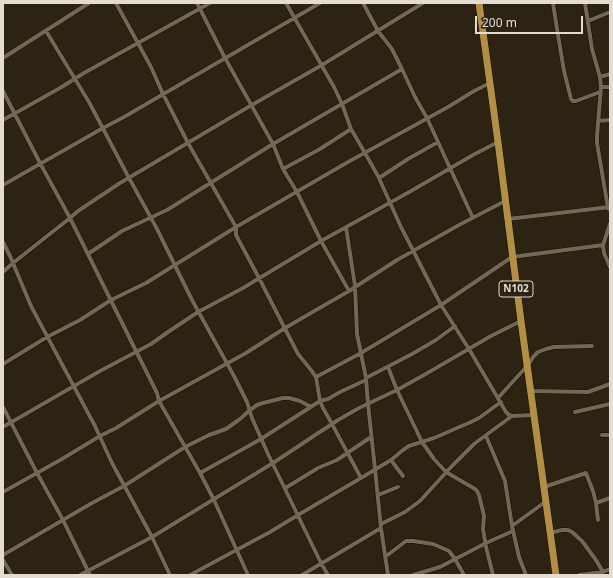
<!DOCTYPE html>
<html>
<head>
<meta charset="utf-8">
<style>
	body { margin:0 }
	#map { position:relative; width:613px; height:578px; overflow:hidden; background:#2d2312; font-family:"Noto Sans",sans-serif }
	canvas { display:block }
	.frame { position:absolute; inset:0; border:4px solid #e3dcd1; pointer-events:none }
	.scale { position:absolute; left:475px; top:16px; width:108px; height:18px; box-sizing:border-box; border:2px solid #e3dcd1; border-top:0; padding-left:5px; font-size:12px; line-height:14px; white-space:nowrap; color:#e3dcd1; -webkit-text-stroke:3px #2d2312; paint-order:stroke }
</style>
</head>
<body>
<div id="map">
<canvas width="613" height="578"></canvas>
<div class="frame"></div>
<div class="scale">200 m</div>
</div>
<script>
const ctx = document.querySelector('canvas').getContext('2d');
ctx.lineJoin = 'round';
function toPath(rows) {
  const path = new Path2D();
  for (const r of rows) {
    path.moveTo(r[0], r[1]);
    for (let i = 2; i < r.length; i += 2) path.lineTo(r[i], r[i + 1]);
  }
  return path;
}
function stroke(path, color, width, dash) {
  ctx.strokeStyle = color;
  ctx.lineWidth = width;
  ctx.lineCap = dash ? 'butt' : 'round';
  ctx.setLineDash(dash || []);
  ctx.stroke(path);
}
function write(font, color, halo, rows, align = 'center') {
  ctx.font = font + ' "Noto Sans",sans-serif';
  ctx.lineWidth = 3.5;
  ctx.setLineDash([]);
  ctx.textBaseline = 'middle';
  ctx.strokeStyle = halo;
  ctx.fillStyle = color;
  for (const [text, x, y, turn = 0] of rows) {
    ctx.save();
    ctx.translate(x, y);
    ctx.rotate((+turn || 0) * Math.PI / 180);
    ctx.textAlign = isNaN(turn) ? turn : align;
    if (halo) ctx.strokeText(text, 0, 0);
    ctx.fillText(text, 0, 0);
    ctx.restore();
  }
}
const minor = toPath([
	[116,3,151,67,163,94,188,143,236,227,236,235,259,278,298,354,311,370,316,377,320,401,323,408,332,424,361,478],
	[197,3,225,58,273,144,283,169,297,192,321,241,349,291],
	[286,3,334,87,342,104,351,129,365,153,378,176,401,227,441,305,469,349,506,412,509,415,512,416,534,415],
	[363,3,378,31,392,49,402,69,415,97,427,118,473,218],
	[553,3,557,29,564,71,571,99,573,101,576,101,600,92],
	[585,3,592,49,600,77,601,87,597,136,597,143,608,208,610,210],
	[588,21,610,12],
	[46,31,75,79,89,102,129,178,156,227,192,300,234,376,247,402,252,418,268,454,321,563,328,575],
	[3,58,89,3],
	[600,77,610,74],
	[601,87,610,87],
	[3,91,40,163,70,218,137,353,157,393,159,401,200,473,214,500,248,575],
	[3,120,60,88,84,73,210,3],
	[598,121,610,120],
	[283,169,320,149,351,129],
	[379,178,408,159,438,142],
	[3,185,103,128,124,117,320,3],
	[508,219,610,207],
	[610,224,603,245,604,253,610,267],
	[346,227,355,286,357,334,366,378,368,404,375,469,381,528,388,575],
	[3,242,10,256,31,306,95,426,112,463,152,537,170,575],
	[88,254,122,231,167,210,273,144,402,69],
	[3,272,13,263,70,218,78,211,120,183,250,106,322,65,423,3],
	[3,364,47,337,80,320,111,300,146,283,236,227,348,162,448,107,474,91,490,83],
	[388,367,397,390,422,442,434,459,446,472,475,489,477,491,479,495,484,516,483,529,486,547,493,575],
	[316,377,361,353,441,305,512,257,603,245],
	[366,378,412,354,436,340,455,326],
	[531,391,588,392,610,384],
	[498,398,527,366,534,356,538,352,546,349,554,347,592,346],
	[3,407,37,473,63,520,90,575],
	[575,412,610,404],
	[3,427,100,371,151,344,168,332,198,312,243,288,321,241,411,191,473,155,498,142],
	[602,435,610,435],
	[486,436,505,481,512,526,519,557,526,575],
	[391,460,403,476],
	[200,473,261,439,320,401,328,399,340,392,366,380],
	[284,487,287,487,318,468,337,460,371,437],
	[544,487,586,473,593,491,596,503,598,520],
	[3,492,62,459,100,436,116,428,159,401,246,353,285,328,349,291,397,260,459,225,505,201],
	[378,495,398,487],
	[596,503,610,498],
	[381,524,405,512,420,501,451,467,474,444,512,416],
	[512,526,545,502],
	[550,533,562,530,568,530,572,532,582,541,596,560,603,572],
	[3,555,92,503,124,486,185,447,209,435,226,429,240,419,250,410,257,405,263,403,283,398,289,398,300,401,311,407],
	[385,557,406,541,413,541,433,544,449,551,455,559,464,575],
	[3,560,12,575],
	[80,575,152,537,273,463,338,420,359,408,397,390,424,375,491,336,521,321],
	[190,575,270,532,298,515,361,478,391,460,403,450,409,446,434,438,471,422,479,418,501,402],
	[302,575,381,528],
	[413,575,440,567,486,543,513,531],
	[579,575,603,572,610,569]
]);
const primary = toPath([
	[479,3,498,142,521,321,556,575]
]);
const shields = [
	[516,289,34]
];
const shieldNames = [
	["N102",516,289]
];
stroke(minor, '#150c00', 5);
stroke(primary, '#150c00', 8);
stroke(minor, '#736855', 4);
stroke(primary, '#b38f45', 7);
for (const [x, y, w] of shields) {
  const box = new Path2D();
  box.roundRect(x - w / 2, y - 8, w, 16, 3);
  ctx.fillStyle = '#2d2312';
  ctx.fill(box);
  stroke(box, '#e3dcd1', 1);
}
write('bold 10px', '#e3dcd1', null, shieldNames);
</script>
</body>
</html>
